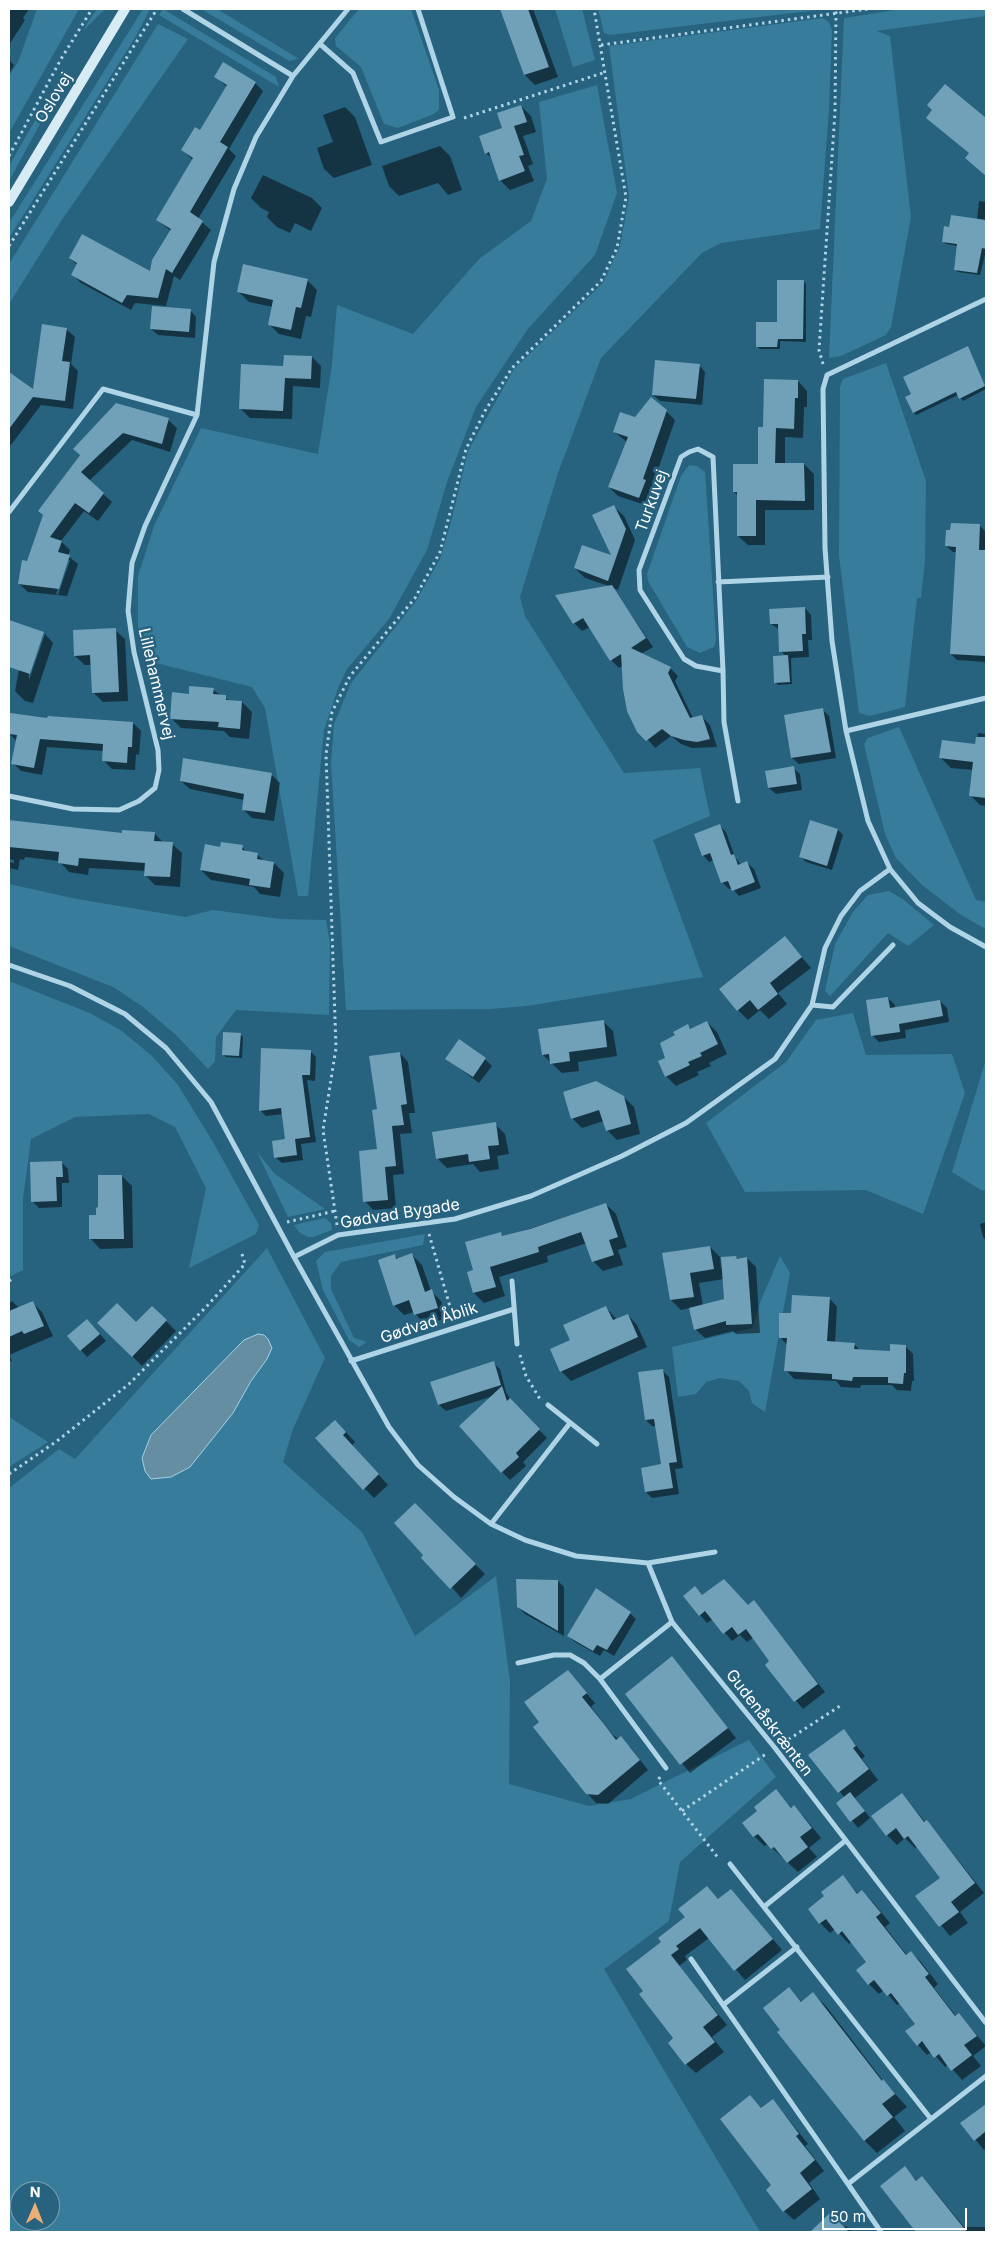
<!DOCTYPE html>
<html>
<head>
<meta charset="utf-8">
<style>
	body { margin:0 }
	#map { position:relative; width:995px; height:2241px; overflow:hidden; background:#27627f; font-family:Inter,sans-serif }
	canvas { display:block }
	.frame { position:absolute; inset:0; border:10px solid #fff; pointer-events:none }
	.north { position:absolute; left:10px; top:2181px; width:50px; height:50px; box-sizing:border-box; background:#27627f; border:1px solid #7da1b2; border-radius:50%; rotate:1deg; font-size:14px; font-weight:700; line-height:20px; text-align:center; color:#fff }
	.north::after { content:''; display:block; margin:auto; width:18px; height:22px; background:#edae74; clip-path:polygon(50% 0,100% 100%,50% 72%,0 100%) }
	.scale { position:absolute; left:822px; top:2208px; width:145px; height:22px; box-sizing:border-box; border:2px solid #fff; border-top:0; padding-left:6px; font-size:15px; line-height:18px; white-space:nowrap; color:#fff; -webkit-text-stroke:4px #27627f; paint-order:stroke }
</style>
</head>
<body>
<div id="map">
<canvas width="995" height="2241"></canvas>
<div class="frame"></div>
<div class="north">N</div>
<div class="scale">50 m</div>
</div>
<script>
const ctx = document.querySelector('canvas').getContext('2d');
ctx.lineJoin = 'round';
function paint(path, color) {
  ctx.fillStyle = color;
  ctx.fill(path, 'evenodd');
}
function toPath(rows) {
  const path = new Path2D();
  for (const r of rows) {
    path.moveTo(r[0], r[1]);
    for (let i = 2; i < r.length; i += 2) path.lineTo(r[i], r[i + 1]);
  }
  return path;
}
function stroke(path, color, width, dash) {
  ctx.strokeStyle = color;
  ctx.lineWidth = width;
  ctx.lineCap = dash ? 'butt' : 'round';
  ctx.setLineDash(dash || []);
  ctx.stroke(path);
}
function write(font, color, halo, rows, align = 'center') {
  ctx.font = font + ' Inter,sans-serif';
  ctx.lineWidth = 5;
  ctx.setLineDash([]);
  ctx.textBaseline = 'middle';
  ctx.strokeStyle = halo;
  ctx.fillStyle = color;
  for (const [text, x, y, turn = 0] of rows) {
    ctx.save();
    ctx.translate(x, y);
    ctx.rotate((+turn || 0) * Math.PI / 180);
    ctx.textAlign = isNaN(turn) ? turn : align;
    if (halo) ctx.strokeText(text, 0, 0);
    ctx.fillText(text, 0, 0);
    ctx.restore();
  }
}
const green = toPath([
	[37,9,79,9,9,133,9,76,18,62],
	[97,9,105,9,83,31,88,22],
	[143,9,150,9,136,36,9,238,9,223],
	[163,9,276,77,279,87,159,15],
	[201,9,217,9,299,59,289,61],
	[359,9,411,9,439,90,439,109,434,114,398,128,384,124,361,67,336,46,335,38],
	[555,9,582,9,595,60,573,67],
	[598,9,826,9,610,35,604,33],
	[902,9,986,9,986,16,876,31,890,36,911,217,891,327,886,335,841,356,829,358,844,18],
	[823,18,829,22,832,30,829,109,820,229,721,243,702,253,601,358,558,473,520,597,525,616,624,773,700,768,710,816,653,840,703,977,527,1006,490,1009,346,1010,331,763,334,724,351,683,416,601,440,559,451,522,468,451,514,369,603,283,620,246,629,197,609,46],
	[158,24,188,39,61,221,9,304,9,264],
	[62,73,52,102,9,181,9,166],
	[597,85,617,193,595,255,527,330,476,407,447,482,427,550,389,619,347,669,338,688,324,730,308,896,298,896,265,708,252,687,144,660,138,626,138,576,154,526,201,428,318,454,332,365,337,305,413,334,479,259,531,221,547,179,539,102],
	[886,363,926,481,925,560,921,598,917,598,905,707,870,716,859,713,839,556,840,387,843,379],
	[689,465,697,466,705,472,716,639,714,647,700,653,687,647,648,581,647,574,681,476],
	[899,727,976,900,986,902,986,929,961,915,922,885,896,858,885,834,864,744,868,738],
	[9,884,77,899,185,917,213,910,280,919,326,920,330,943,329,1015,236,1010,216,1037,215,1061,208,1069,176,1035,143,1007,113,987,9,946],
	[889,891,904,900,934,925,908,946,888,933,830,996,825,991,835,944,853,912,868,895],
	[9,981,92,1014,122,1031,152,1056,178,1085,213,1142,259,1225,256,1234,189,1268,206,1188,175,1127,149,1114,75,1117,31,1139,23,1199,23,1270,9,1277],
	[853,1013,866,1055,952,1054,965,1093,923,1214,866,1190,745,1192,706,1123,786,1062,816,1020],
	[986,1059,986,1191,981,1190,952,1172],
	[257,1152,275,1174,325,1209,288,1217],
	[325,1218,331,1223,332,1230,313,1237,307,1237,299,1232,294,1225],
	[425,1234,423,1245,341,1262,331,1276,331,1289,354,1338,367,1342,359,1347,349,1340,323,1290,316,1261,325,1252],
	[267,1248,325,1358,293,1429,283,1462,362,1532,415,1636,496,1576,510,1681,509,1784,589,1806,631,1799,749,1740,776,1777,680,1862,669,1921,604,1969,760,2232,9,2232,9,1488,59,1449,75,1459],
	[20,2191,50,2191,50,2221,20,2221],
	[780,1256,790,1273,765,1412,752,1403,749,1391,739,1381,720,1378,706,1382,696,1394,678,1397,672,1347,752,1328,761,1300],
	[9,1417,48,1442,9,1467]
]);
const water = toPath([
	[258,1334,264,1335,268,1339,272,1348,267,1359,251,1381,233,1413,190,1467,171,1477,151,1479,145,1471,142,1458,151,1435,244,1340,258,1334]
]);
const shadow = toPath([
	[9,9,29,9,23,18,25,20,9,45],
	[501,9,533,9,558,77,535,85,525,75],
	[9,60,14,65,9,74],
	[216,77,255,83,263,91,229,149,236,156,198,219,211,230,180,280,174,276,166,306,135,303,131,310,81,283,72,274,77,265,70,258,150,273,171,231,157,220,193,160,182,150,200,132,227,87],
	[945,86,986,120,986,175,969,161,970,153],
	[521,106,531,116,536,132,523,136,533,164,528,166,534,181,510,190,500,180,494,160,486,153],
	[345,107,355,117,372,165,334,178,324,169,317,148,333,142,323,115],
	[440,146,450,156,462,190,448,195,438,183,399,196,389,186,382,166],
	[263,175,312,198,322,208,311,231,295,223,290,233,277,227,267,217,269,212,261,208,251,198],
	[979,201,986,202,986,251,980,275,958,272,955,269,958,246,946,244,943,241,950,228,977,220],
	[307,280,317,290,311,317,306,316,301,339,279,334,269,324,273,307,249,302,239,292],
	[803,281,806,284,806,342,780,341,780,349,760,349,757,346,778,323],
	[190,310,196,317,195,338,158,335,151,329],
	[66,329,75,337,71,364,78,371,73,409,41,405,11,445,9,443,9,374,34,391],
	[968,348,986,389,963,401,958,395,916,415,914,412,912,395],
	[285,356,312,357,321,366,320,388,293,386,292,419,250,418,241,409,284,367],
	[699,365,705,372,702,405,660,401,653,395],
	[798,381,807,391,807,407,804,407,803,438,785,437,785,464,804,464,814,474,814,510,765,510,765,545,748,545,738,536,738,496,734,492,759,465,764,429],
	[116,405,168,420,177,428,170,452,132,440,89,481,112,502,98,521,84,511,61,541,70,550,68,556,78,564,67,596,28,592,19,584,44,516,39,511],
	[67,560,70,560,58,595,56,594],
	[666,411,675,420,652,487,654,490,648,506,618,496,609,487,627,442,614,432,635,418],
	[614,507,624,516,635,540,618,590,613,588,653,647,641,654,670,668,678,676,675,681,693,718,702,717,710,725,717,747,692,748,681,744,671,736,655,748,632,721,623,666,619,668,611,660,590,627,582,631,574,623,557,596,609,586,585,578,575,568,613,557],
	[980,526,986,532,986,662,957,660,951,654,957,552,953,552,946,546],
	[805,608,811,615,812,640,808,640,809,657,791,658,792,684,778,685,775,682,786,656,781,651,780,630,771,624],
	[27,628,29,680,45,634,53,643,33,703,25,701,15,691],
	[115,630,125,639,128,701,103,702,93,692,92,665,85,665,75,656],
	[213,690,230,701,242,702,252,712,249,739,230,737,224,731,181,728,171,718,190,695],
	[823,710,829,716,836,758,799,764,792,758,785,716],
	[11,714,48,719,133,723,141,731,139,755,136,754,135,770,112,769,103,760,104,751,47,747,42,775,21,771,13,763,17,741,9,734],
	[978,733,986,734,986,806,980,805,970,795,973,770,951,768,941,758,976,745],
	[793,768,800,774,802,790,776,794,769,788,766,772],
	[271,774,280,783,274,821,252,818,243,809,244,800,190,789,181,781],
	[9,821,123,835,154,833,164,843,172,844,182,853,180,887,155,885,145,875,146,871,89,868,88,875,69,872,59,861,25,857,24,860,20,859,18,870,9,868,9,862,14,863,14,860,9,859],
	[720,826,726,832,735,857,741,865,747,863,754,869,761,888,739,896,732,888,729,889,722,882,714,860,709,862,703,855],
	[838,830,843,835,832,870,806,862,801,857],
	[242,847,248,853,257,854,264,861,274,863,284,873,280,897,260,894,254,887,211,880,201,870,221,848],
	[785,938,811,968,778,993,787,1004,769,1019,760,1010,748,1020,738,1010],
	[888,998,895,1005,895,1009,940,1001,947,1008,949,1022,905,1030,906,1038,879,1042,872,1035],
	[603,1021,613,1031,617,1056,578,1062,579,1071,562,1073,543,1055],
	[707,1022,717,1032,727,1054,709,1063,711,1066,697,1072,699,1075,676,1086,666,1076,667,1059,677,1036,688,1026,692,1030],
	[240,1034,243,1037,242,1058,226,1057,223,1054],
	[310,1051,316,1057,315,1081,307,1080,316,1142,301,1144,303,1160,282,1163,275,1157,286,1140,283,1114,266,1116,260,1110],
	[400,1053,408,1062,415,1113,409,1113,412,1133,400,1134,404,1174,393,1175,396,1208,373,1210,365,1201,378,1150],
	[447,1059,485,1059,492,1066,479,1083],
	[624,1097,634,1107,640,1134,617,1140,607,1130,604,1121,582,1128,572,1118],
	[495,1124,505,1134,509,1154,497,1156,499,1169,480,1172,473,1164,447,1168,437,1158],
	[61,1162,68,1169,69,1183,62,1183,62,1207,39,1208,32,1201],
	[122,1176,132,1186,133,1248,100,1249,91,1239,97,1216],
	[606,1204,616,1214,627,1247,618,1250,623,1265,603,1271,593,1261,587,1243,547,1256,548,1262,499,1277,505,1296,484,1303,474,1293,475,1271,500,1233,504,1237],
	[986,1222,986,1240,983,1237,980,1224],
	[710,1247,720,1257,721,1268,736,1257,739,1260,747,1258,756,1267,760,1333,736,1334,733,1331,705,1338,695,1329,690,1308,681,1310,671,1300,664,1254],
	[724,1279,725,1300,703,1306,699,1283],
	[412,1255,422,1265,431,1291,441,1301,447,1318,425,1325,414,1312,404,1315,394,1305,395,1256,398,1259],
	[829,1298,837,1307,835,1343,854,1344,861,1351,891,1353,905,1346,913,1354,914,1381,912,1381,911,1391,897,1390,892,1385,861,1385,860,1388,841,1387,836,1381,794,1379,786,1370,787,1345,780,1337,792,1314],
	[12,1301,19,1308,32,1302,42,1312,53,1336,9,1355,12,1361,9,1362,9,1303],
	[152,1307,176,1331,142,1366,99,1323,136,1324],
	[606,1307,617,1320,628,1315,637,1325,647,1347,571,1381,561,1371,571,1341],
	[94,1327,106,1341,87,1357,81,1350],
	[493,1363,500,1369,506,1392,512,1402,547,1438,523,1462,526,1466,510,1480,502,1472,493,1396,446,1411,439,1405],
	[662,1370,669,1377,683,1468,675,1469,679,1494,652,1498,646,1492,662,1465,656,1426,652,1426,646,1420],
	[345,1431,355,1442,352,1445,388,1485,374,1498,316,1439],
	[415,1505,485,1574,461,1598,425,1555],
	[558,1581,564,1587,564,1636,525,1614,518,1607],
	[703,1596,748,1607,754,1602,825,1692,803,1709,767,1665,771,1662,754,1637,747,1642,740,1635,732,1641,713,1619,707,1623,700,1615],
	[630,1613,636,1619,614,1656,604,1650,600,1656,575,1642,568,1636],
	[672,1658,736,1738,690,1773,626,1694],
	[568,1672,595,1703,591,1707,613,1735,630,1747,648,1770,608,1804,596,1803,587,1793,541,1722],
	[844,1731,865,1756,862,1759,878,1780,855,1798,870,1818,858,1828,838,1803,845,1798,810,1755],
	[776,1791,792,1808,794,1807,804,1817,821,1838,809,1848,817,1857,798,1872,768,1844,764,1846,743,1824,759,1811],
	[902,1794,926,1823,936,1832,984,1893,960,1912,968,1923,950,1936,917,1896,942,1878,918,1846,915,1848,905,1838,897,1845,887,1835],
	[843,1877,858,1894,862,1891,872,1901,890,1923,885,1927,907,1955,911,1952,921,1962,938,1984,934,1988,956,2016,959,2014,986,2046,973,2056,981,2066,962,2080,948,2064,945,2067,932,2052,927,2055,918,2045,917,2024,900,2003,897,2005,884,1990,879,1994,869,1984,868,1963,852,1941,849,1944,835,1929,830,1933,820,1923,826,1897],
	[707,1887,719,1900,740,1900,782,1950,745,1980,709,1938,685,1956,687,1960,679,1966,727,2025,712,2037,724,2052,696,2073,686,2064,675,2039,645,1991,663,1942,686,1917],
	[789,1989,802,2002,813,1994,826,2006,884,2082,907,2107,894,2117,905,2131,877,2153,864,2140],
	[750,2096,762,2109,773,2101,782,2111,808,2144,805,2146,824,2171,809,2183,820,2199,794,2220,784,2211,773,2185],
	[986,2107,986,2148,984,2150,962,2123],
	[905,2168,918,2182,922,2178,932,2188,964,2227,986,2227,986,2232,918,2232,881,2187],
	[830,2215,843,2228,846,2226,852,2232,811,2232]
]);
const building = toPath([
	[500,9,528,9,549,67,524,75],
	[223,62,256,82,220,142,228,147,190,212,203,221,172,273,166,269,158,298,127,295,122,303,71,275,77,263,69,258,82,234,150,271,152,260,171,229,156,220,193,158,181,150,195,127,200,130,227,85,214,77],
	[945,84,986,118,986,176,965,158,969,153,926,118,932,110,927,105],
	[521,105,527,122,514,126,524,155,519,156,525,171,499,181,489,152,485,154,479,136,502,128,497,113],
	[951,215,986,220,986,249,982,248,977,273,954,270,957,244,942,242,944,226,949,227],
	[243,264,308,279,301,308,296,307,291,330,268,325,273,300,237,292],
	[777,280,804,280,803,339,778,339,777,347,756,347,756,322,777,322],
	[152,306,191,309,189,332,150,329],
	[42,324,67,328,62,361,70,362,65,401,33,397,9,429,9,372,33,389],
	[968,346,985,386,959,399,956,392,913,413,905,397,911,394,903,377],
	[284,355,312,356,311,379,285,378,283,411,239,409,241,364,283,366],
	[655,360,700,364,696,399,652,395],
	[764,379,798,380,798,398,795,398,794,429,776,428,775,463,804,463,805,501,756,500,756,536,737,536,737,492,733,492,733,464,758,464,758,427,763,427],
	[651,397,667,410,643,479,646,480,639,498,608,487,628,437,613,432,620,412,635,417],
	[116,403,169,418,162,444,123,433,101,453,81,472,104,493,89,513,75,503,50,537,62,541,58,552,70,555,59,589,18,584,22,560,27,561,43,515,38,511,80,455,73,449],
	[614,505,626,529,608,581,574,568,582,545,611,555,592,515],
	[951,523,980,524,979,550,986,550,986,656,950,654,956,547,945,546,946,530,950,530],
	[612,585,646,638,631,648,671,667,668,673,690,718,702,715,710,739,697,742,684,740,671,736,662,729,646,741,637,732,627,711,623,689,621,654,610,661,583,618,573,624,555,595],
	[805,607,806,634,802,634,803,651,779,652,778,624,770,624,769,609],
	[9,620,44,632,30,674,9,667],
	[116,628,119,692,92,693,90,655,74,656,73,630],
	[788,655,790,682,774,683,773,656],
	[189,686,214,688,213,694,226,695,226,700,242,701,240,729,218,727,219,722,170,719,172,692,189,694],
	[823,708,831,752,791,758,784,715],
	[10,713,47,718,48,716,133,722,132,747,128,747,127,763,102,761,103,744,40,739,34,768,11,764,17,735,9,734],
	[976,737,986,737,986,798,969,796,973,762,939,758,942,740,975,744],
	[183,758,272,773,265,813,242,810,244,794,180,781],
	[794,766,797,784,768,788,765,771],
	[9,820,122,833,122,830,155,832,154,841,173,842,170,877,144,876,145,863,79,858,78,866,58,863,59,852,9,847],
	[810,820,838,829,827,866,799,857],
	[720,824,731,855,734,854,738,865,747,861,755,882,732,891,728,881,721,883,710,853,702,856,694,834],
	[221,842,243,845,242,850,258,853,257,859,274,862,270,888,249,885,250,879,200,870,205,844,220,847],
	[785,936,802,957,770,983,778,994,758,1010,750,1000,737,1011,719,989],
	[888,997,890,1008,940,1000,943,1016,899,1024,900,1032,871,1036,866,1000],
	[604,1020,607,1047,569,1052,570,1061,550,1064,549,1054,542,1055,538,1029],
	[707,1021,718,1044,700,1053,702,1056,688,1062,690,1065,665,1077,658,1061,665,1058,660,1043,675,1035,673,1032,688,1024,690,1029],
	[223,1032,241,1033,239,1056,222,1055],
	[459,1039,486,1058,473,1077,445,1059],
	[261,1048,311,1050,310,1075,302,1075,310,1137,295,1139,297,1155,274,1158,272,1141,285,1139,281,1108,259,1111],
	[400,1052,407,1104,401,1105,404,1125,392,1126,396,1166,385,1167,388,1200,363,1202,359,1151,377,1149,372,1110,377,1109,369,1056],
	[596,1081,624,1096,631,1124,606,1131,599,1110,571,1119,563,1092],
	[496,1122,499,1145,488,1146,490,1159,469,1162,468,1154,436,1159,432,1132],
	[62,1161,63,1177,56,1177,57,1201,31,1202,30,1162],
	[98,1175,122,1175,124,1239,89,1239,89,1215,96,1215,96,1208,98,1207],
	[606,1203,618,1237,609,1240,614,1255,592,1262,581,1232,538,1247,539,1252,490,1267,496,1287,473,1293,467,1272,473,1270,465,1242,501,1232,502,1236,530,1229],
	[710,1246,714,1269,690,1273,694,1297,670,1300,662,1253],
	[412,1253,425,1292,432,1289,438,1308,414,1315,409,1300,393,1306,378,1260,395,1254,396,1259],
	[736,1256,737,1259,747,1257,752,1324,726,1325,726,1321,694,1330,689,1308,724,1299,721,1257],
	[792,1295,830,1297,827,1341,855,1343,854,1349,890,1351,890,1344,906,1345,906,1373,904,1373,903,1384,888,1383,888,1377,853,1377,852,1381,832,1379,832,1374,784,1371,787,1338,779,1338,779,1313,791,1313],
	[33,1301,44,1326,24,1334,22,1331,9,1337,9,1311],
	[117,1303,136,1322,152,1306,167,1320,132,1357,97,1323],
	[606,1306,613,1320,628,1314,638,1337,560,1372,550,1349,570,1340,563,1325],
	[87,1319,100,1334,80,1351,67,1336],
	[494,1361,501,1385,438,1405,430,1382],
	[663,1369,677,1462,669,1463,673,1488,645,1492,641,1468,661,1464,654,1419,645,1420,638,1372],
	[502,1386,507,1401,510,1398,540,1429,516,1453,519,1457,501,1473,459,1426],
	[335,1420,346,1432,343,1435,379,1474,363,1490,315,1438],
	[415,1503,476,1564,450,1589,421,1558,423,1555,394,1523],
	[516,1579,558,1580,558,1631,517,1607],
	[724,1579,748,1605,754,1600,818,1684,794,1702,765,1665,769,1661,746,1629,738,1635,732,1627,723,1634,705,1611,699,1616,683,1596,695,1586,702,1595],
	[596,1588,631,1612,607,1650,597,1645,593,1651,567,1636],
	[672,1656,728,1728,680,1765,625,1694],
	[568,1670,587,1693,582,1697,604,1724,616,1740,621,1736,640,1760,598,1795,586,1794,533,1727,539,1722,524,1702],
	[844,1729,856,1746,853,1748,869,1769,838,1793,808,1755],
	[776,1789,791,1808,794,1805,812,1828,800,1837,808,1847,787,1863,774,1847,771,1849,758,1834,753,1837,742,1823,757,1811,754,1807],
	[850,1792,865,1811,850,1822,836,1803],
	[902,1793,924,1822,927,1820,975,1883,951,1902,959,1912,939,1927,915,1896,940,1878,908,1836,904,1839,896,1828,886,1836,871,1816],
	[843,1875,857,1894,862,1890,881,1913,876,1917,906,1955,911,1951,929,1974,925,1977,955,2016,959,2013,977,2036,964,2045,972,2055,951,2071,939,2054,934,2058,922,2041,917,2046,905,2031,915,2024,891,1993,887,1996,874,1980,868,1985,856,1970,866,1962,842,1931,838,1935,826,1919,819,1924,808,1909,824,1896,821,1892],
	[707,1886,718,1899,731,1889,773,1939,734,1971,700,1928,676,1946,679,1949,671,1955,718,2015,703,2027,715,2042,685,2065,668,2043,673,2038,639,1994,643,1991,626,1969,661,1942,658,1938,685,1917,678,1909],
	[789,1987,801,2002,813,1992,882,2081,883,2079,895,2094,882,2104,893,2117,864,2141,777,2032,780,2030,763,2008],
	[750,2095,761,2108,773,2099,799,2134,796,2136,815,2160,800,2173,812,2189,783,2212,766,2190,771,2185,720,2119],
	[986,2104,986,2131,974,2141,960,2123],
	[905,2166,916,2181,922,2176,967,2232,916,2232,880,2186],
	[830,2213,849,2232,810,2232]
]);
const path = toPath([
	[601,45,868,9],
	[464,118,606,72],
	[9,156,61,59,92,9],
	[9,246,157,9],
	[823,364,819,350,835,112,836,9],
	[287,1222,335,1211],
	[337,1225,323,1130,336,1048,326,754,332,712,350,676,415,598,440,552,466,449,485,411,512,368,601,281,617,248,626,197,594,9],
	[429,1234,453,1317],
	[9,1281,14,1278],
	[520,1355,526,1376,540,1399],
	[9,1474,57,1441,129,1384,207,1306,245,1264,241,1251],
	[783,1743,840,1706],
	[660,1777,658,1780,719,1859],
	[682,1811,766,1754]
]);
const street = toPath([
	[183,9,293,76],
	[320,44,353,73,381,142,453,117,418,9],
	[986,299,827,375,823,389,825,548,832,641,846,731,868,821,890,869,918,903,950,927,986,947],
	[9,512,103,389,197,415],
	[718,582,828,577],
	[723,671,696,666,684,659,640,590,639,570,681,457,689,452,698,449,713,457,723,671,724,722,738,801],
	[846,731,986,698],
	[9,796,73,809,119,810,139,801,155,788,159,770,158,750,134,652,128,611,132,563,145,526,197,415,214,262,234,189,256,137,293,76,348,9],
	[9,965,70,986,125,1014,166,1048,211,1102,294,1257,338,1235,455,1219,531,1196,622,1156,686,1123,775,1059,812,1005,825,948,841,916,860,891,890,869],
	[812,1005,833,1007,893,945],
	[294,1257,389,1427,418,1465,454,1497,491,1524,525,1540,576,1556,648,1563,715,1552],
	[512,1281,517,1344],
	[351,1361,514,1309],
	[548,1405,597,1444],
	[491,1524,570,1423],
	[648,1563,672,1622,775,1748,986,2023],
	[518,1663,554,1655,570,1655,584,1663,600,1679,666,1768],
	[600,1679,672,1622],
	[730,1864,931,2119],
	[765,1906,845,1841],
	[691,1959,848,2184],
	[723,2005,797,1947],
	[881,2232,848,2184,986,2076]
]);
const secondary = toPath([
	[9,202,125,9]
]);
const streetNames = [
	["Oslovej",54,98,-59],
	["Turkuvej",652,501,-70],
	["Lillehammervej",156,684,77],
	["Gødvad Bygade",400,1214,-9],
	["Gødvad Åblik",429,1323,-18],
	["Gudenåskrænten",769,1723,52]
];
paint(green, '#387c9b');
paint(water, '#658ea2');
stroke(water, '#a3d2e6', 1);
paint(shadow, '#0007');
paint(building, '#70a1b8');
stroke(path, '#aed4e5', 3, [2.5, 4]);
stroke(street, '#aed4e5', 5);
stroke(secondary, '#d7ebf5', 10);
write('16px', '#fff', '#27627f', streetNames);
</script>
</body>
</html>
